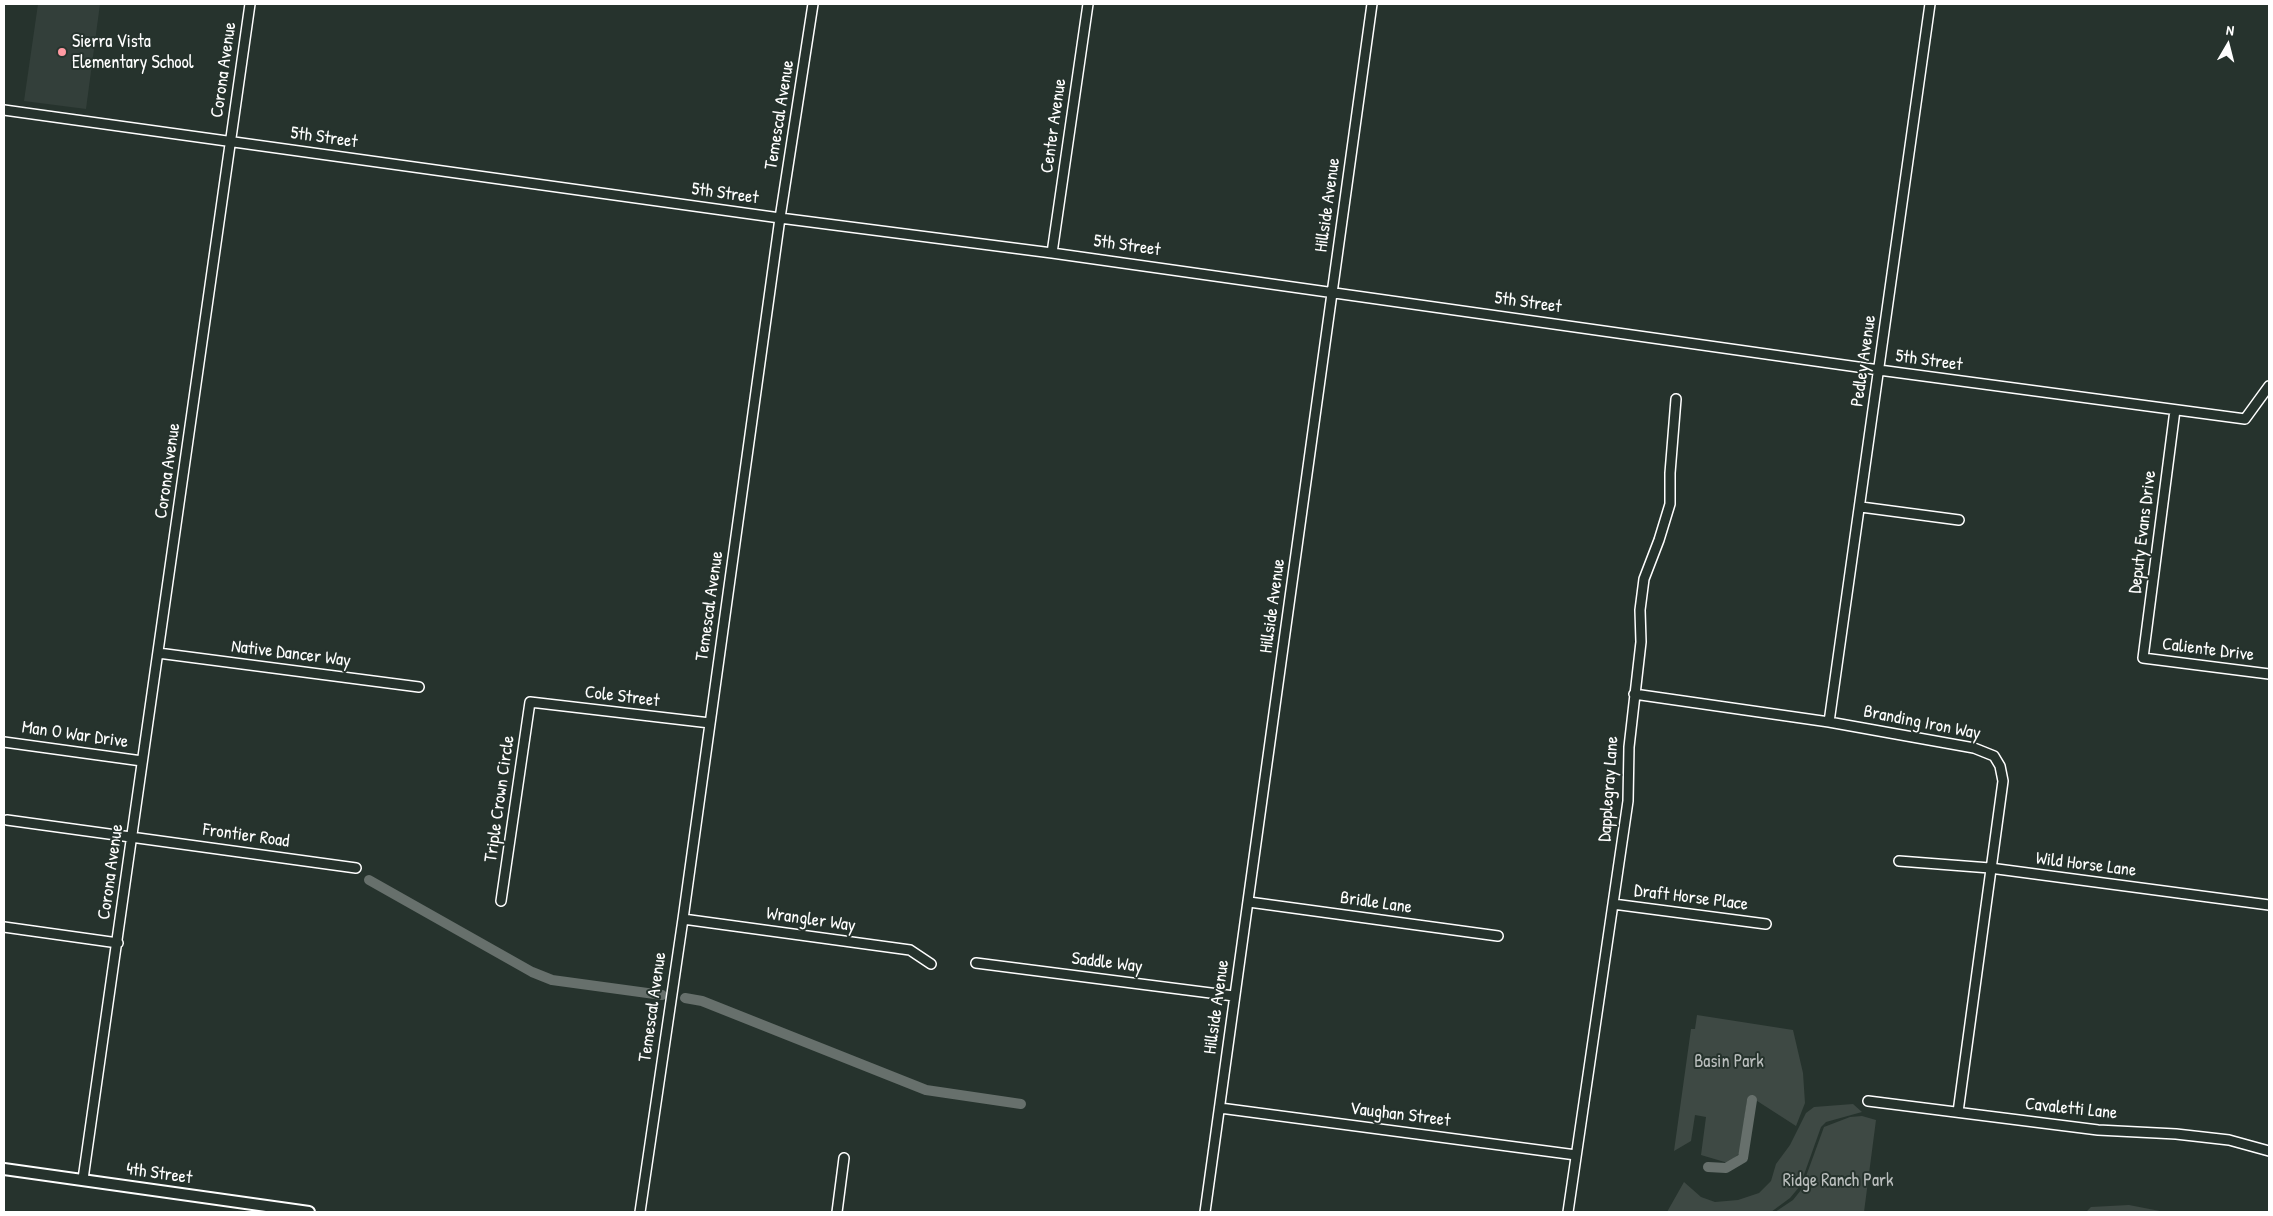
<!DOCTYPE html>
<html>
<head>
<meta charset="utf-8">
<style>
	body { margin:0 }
	#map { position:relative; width:2273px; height:1216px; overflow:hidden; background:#26332d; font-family:"Patrick Hand",sans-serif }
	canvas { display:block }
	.frame { position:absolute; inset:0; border:5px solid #fff; pointer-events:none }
	.north { position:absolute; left:2203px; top:20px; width:50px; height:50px; -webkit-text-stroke:4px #26332d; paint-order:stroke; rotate:8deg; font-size:14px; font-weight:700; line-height:20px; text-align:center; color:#fff }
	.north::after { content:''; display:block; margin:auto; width:18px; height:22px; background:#fff; clip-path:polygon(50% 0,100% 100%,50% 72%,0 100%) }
</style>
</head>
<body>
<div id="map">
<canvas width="2273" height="1216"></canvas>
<div class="frame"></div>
<div class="north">N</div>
</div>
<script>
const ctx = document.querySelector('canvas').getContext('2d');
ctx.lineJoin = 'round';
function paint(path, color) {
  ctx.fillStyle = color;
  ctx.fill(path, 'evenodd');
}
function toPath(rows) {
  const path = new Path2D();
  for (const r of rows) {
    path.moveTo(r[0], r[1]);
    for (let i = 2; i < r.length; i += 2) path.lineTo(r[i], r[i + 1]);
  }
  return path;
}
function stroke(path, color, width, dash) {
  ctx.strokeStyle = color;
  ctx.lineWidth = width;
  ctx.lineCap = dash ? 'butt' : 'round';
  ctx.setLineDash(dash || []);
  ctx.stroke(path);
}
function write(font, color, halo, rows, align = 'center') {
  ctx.font = font + ' "Patrick Hand",sans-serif';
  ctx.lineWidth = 4;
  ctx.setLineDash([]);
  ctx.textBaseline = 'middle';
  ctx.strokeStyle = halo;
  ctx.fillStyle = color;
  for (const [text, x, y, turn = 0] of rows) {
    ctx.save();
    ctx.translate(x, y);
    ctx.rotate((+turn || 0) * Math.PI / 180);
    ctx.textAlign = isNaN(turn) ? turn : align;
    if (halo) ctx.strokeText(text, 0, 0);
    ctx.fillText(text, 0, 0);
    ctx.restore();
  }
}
const built = toPath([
	[38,4,100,4,86,109,24,101]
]);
const green = toPath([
	[1697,1015,1793,1030,1803,1073,1805,1103,1796,1126,1751,1097,1747,1100,1740,1153,1728,1163,1701,1155,1706,1117,1695,1115,1691,1141,1674,1151,1691,1029,1695,1029],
	[1853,1104,1862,1112,1826,1122,1821,1127,1800,1186,1790,1198,1771,1212,1667,1212,1684,1182,1701,1197,1715,1202,1738,1200,1759,1193,1771,1181,1776,1164,1790,1145,1806,1113,1814,1107],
	[1862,1116,1876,1120,1864,1212,1775,1212,1793,1200,1801,1190,1824,1127,1850,1117],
	[2129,1205,2165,1212,2086,1212,2091,1207]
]);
const canal = toPath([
	[369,880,532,972,552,980,662,995],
	[685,998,702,1001,926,1090,1021,1104],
	[1708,1167,1726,1168,1743,1158,1752,1100]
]);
const minor = toPath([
	[4,110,780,218,1052,253,1879,370,2245,419,2269,386],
	[1052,253,1088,4],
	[2175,410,2143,658,2269,674],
	[1861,507,1959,520],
	[158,653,419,687],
	[1634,694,1829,722,1974,748,1994,756,2000,766,2003,781,1958,1112],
	[1829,722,1930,4],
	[4,742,142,761],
	[7,820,356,868],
	[1899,861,1990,868,2269,905],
	[501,901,530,702,710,723],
	[1249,902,1498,936],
	[1613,904,1766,924],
	[683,919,910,950,931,964],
	[4,927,118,943],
	[976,963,1234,996],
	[1868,1101,2098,1130,2176,1134,2229,1140,2269,1151],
	[1220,1108,1576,1155],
	[83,1179,250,4],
	[640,1212,683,919,780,218,813,4],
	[837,1212,844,1158],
	[1205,1212,1372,4],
	[1568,1212,1628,801,1629,747,1641,642,1640,610,1644,579,1659,540,1670,504,1670,473,1676,399]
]);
const tertiary = toPath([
	[4,1169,309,1212]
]);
const markers = [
	[62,52,5,"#ff9aa2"]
];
const poiNames = [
	["Sierra Vista",72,42],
	["Elementary School",72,63]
];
const streetNames = [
	["Corona Avenue",224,70,-82],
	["Temescal Avenue",780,115,-81],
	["Center Avenue",1054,126,-82],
	["5th Street",324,138,8],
	["5th Street",725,194,8],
	["Hillside Avenue",1328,205,-82],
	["5th Street",1127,246,8],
	["5th Street",1528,303,8],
	["Pedley Avenue",1864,361,-82],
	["5th Street",1929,361,8],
	["Corona Avenue",168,471,-82],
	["Deputy Evans Drive",2143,532,-83],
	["Temescal Avenue",710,606,-82],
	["Hillside Avenue",1273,606,-82],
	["Caliente Drive",2208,650,7],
	["Native Dancer Way",291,654,7],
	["Cole Street",622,697,7],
	["Branding Iron Way",1922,723,11],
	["Man O War Drive",75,735,8],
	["Dapplegray Lane",1609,789,-86],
	["Triple Crown Circle",500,799,-82],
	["Frontier Road",246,836,8],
	["Wild Horse Lane",2086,865,7],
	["Corona Avenue",111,872,-82],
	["Draft Horse Place",1691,898,7],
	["Bridle Lane",1376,903,8],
	["Wrangler Way",811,920,8],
	["Saddle Way",1107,963,7],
	["Temescal Avenue",653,1007,-82],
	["Hillside Avenue",1217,1007,-82],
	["Cavaletti Lane",2071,1109,6],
	["Vaughan Street",1400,1115,7],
	["4th Street",159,1174,8]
];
const parkNames = [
	["Basin Park",1729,1062],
	["Ridge Ranch Park",1838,1181]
];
paint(built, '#333f3a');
paint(green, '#3e4944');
stroke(canal, '#67706c', 10);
stroke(minor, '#fff', 12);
stroke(tertiary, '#fff', 14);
stroke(minor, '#26332d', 9);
stroke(tertiary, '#26332d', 10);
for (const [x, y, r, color] of markers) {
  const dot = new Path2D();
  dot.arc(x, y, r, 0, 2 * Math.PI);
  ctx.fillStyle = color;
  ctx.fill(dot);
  stroke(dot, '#26332d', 2);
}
write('18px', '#fff', '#26332d', poiNames, 'left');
write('18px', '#fff', '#26332d', streetNames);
write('18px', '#bbbfbe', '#26332d', parkNames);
</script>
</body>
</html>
